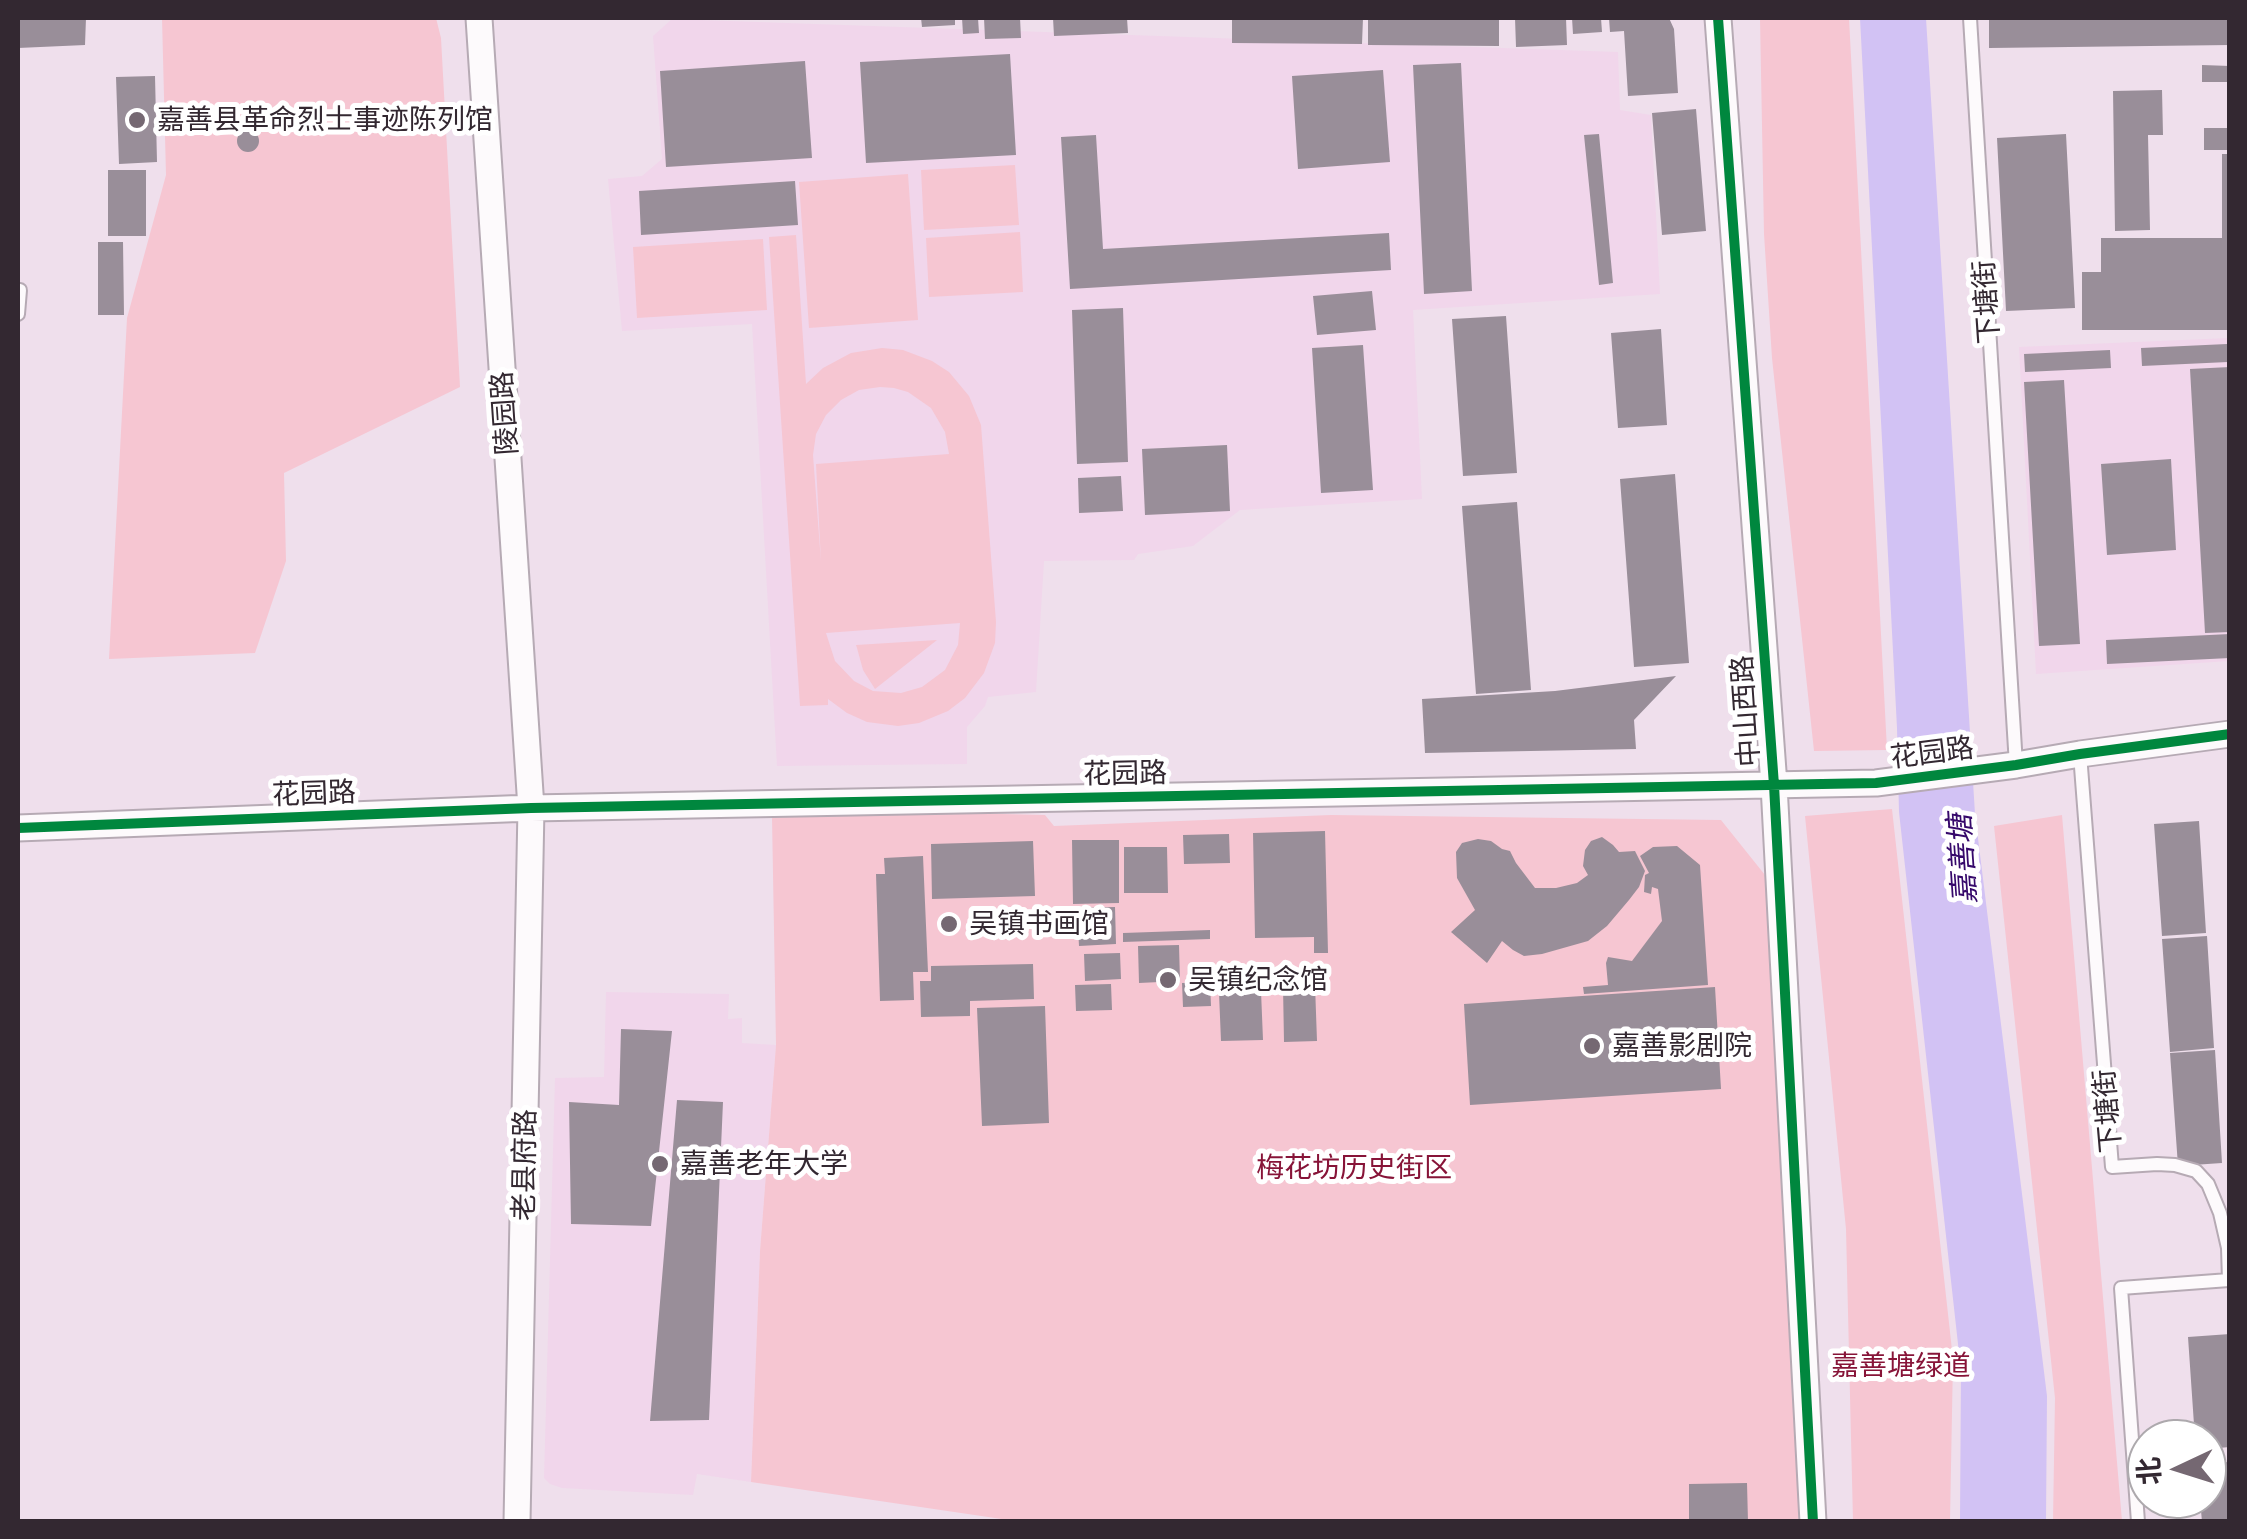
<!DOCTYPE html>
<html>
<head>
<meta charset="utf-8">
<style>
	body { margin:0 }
	#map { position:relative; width:2247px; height:1539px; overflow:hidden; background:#efdfec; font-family:"Golos Text","Noto Sans SC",sans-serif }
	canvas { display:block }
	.frame { position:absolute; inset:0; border:20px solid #332831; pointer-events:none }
	.north { position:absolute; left:2127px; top:1419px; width:100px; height:100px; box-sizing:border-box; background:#fff; border:2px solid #ada9ad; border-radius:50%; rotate:266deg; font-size:28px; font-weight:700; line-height:40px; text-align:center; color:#332831 }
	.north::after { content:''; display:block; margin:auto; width:35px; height:45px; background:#756872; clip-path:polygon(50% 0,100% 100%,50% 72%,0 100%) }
</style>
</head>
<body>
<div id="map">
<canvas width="2247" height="1539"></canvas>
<div class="frame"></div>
<div class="north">北</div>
</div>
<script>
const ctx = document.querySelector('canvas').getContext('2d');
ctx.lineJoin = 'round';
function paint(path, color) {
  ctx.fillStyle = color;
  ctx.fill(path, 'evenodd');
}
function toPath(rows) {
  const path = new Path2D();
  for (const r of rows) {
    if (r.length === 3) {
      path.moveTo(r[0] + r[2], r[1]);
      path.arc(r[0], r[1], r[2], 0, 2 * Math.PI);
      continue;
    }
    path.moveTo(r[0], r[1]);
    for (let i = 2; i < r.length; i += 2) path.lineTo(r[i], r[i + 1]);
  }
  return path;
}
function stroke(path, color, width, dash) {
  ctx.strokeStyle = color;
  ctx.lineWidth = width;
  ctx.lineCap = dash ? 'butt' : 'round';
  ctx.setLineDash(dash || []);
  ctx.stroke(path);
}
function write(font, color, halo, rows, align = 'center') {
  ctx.font = font + ' "Golos Text","Noto Sans SC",sans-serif';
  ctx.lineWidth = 10;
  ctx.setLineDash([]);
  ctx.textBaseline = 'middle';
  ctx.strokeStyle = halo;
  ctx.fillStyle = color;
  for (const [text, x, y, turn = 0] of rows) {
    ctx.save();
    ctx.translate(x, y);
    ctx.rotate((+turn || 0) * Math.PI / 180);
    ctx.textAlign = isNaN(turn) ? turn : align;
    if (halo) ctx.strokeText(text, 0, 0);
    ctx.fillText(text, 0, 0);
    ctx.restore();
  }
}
const built = toPath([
	[672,19,1618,52,1620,110,1651,115,1660,294,1413,310,1422,499,1240,510,1193,546,1138,554,1134,560,1044,561,1036,692,988,697,985,706,967,727,967,764,777,766,752,324,622,331,608,179,642,176,662,159,653,36],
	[2229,338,2229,661,2036,674,2019,347],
	[606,992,729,994,728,1019,742,1018,742,1043,776,1045,760,1251,751,1482,697,1474,693,1495,562,1488,550,1484,544,1478,555,1078,604,1077]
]);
const green = toPath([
	[162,18,436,18,441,38,460,387,284,473,286,561,255,653,109,659,127,318,166,175],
	[1760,18,1849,18,1887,750,1814,751,1772,358,1764,234],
	[1015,165,1019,225,924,230,921,170],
	[908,174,918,320,809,328,799,182],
	[1020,232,1023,292,929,297,926,238],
	[796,235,806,384,823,368,851,353,882,348,903,350,932,361,949,372,969,396,981,425,996,622,995,643,984,673,965,698,948,711,919,723,898,726,867,722,847,713,828,699,828,705,800,706,769,237],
	[880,387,894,388,908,392,931,408,945,432,949,454,816,464,821,562,813,455,816,434,826,415,841,400,859,390],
	[960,623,958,645,945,670,922,687,901,693,873,691,854,681,835,661,826,633],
	[763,239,767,310,637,318,633,247],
	[937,640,875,689,863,670,857,648,856,645],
	[1892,809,1953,1359,1950,1521,1853,1521,1846,1229,1805,816],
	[872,811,1045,815,1054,826,1331,815,1721,820,1769,880,1805,1521,1022,1522,751,1482,760,1251,776,1045,772,817],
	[2062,815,2122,1521,2053,1521,2055,1398,1994,826]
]);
const water = toPath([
	[1860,18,1926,18,1975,814,2047,1396,2046,1521,1960,1521,1961,1371,1899,812,1897,728]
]);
const building = toPath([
	[18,18,86,18,85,45,18,48],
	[921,18,955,18,955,25,922,27],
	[962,18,978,18,979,33,963,34],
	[984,18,1020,18,1021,38,985,39],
	[1053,18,1127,18,1128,33,1054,36],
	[1232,18,1363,18,1362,44,1232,43],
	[1368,18,1499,18,1499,46,1368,45],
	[1515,18,1566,18,1567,45,1516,47],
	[1572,18,1601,18,1602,32,1573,34],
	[1609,18,1669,18,1674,29,1678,93,1628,96,1624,31,1610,32],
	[1989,18,2230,18,2230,45,1989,48],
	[1010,54,1016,155,866,163,860,62],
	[805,61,812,158,666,167,660,71],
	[1461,63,1472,291,1424,294,1413,65],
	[2202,65,2230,66,2230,82,2202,82],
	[1383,70,1390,162,1298,169,1292,76],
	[155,76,157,162,119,164,116,77],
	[2162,90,2163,135,2148,135,2150,230,2115,231,2113,91],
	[1696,109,1706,231,1662,235,1652,113],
	[2204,128,2230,128,2230,150,2204,150],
	[248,141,11],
	[1599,134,1613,283,1599,285,1584,135],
	[2066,134,2075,308,2006,311,1997,138],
	[1096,135,1103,249,1389,233,1391,270,1070,289,1061,137],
	[2222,154,2230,154,2230,330,2082,330,2082,272,2101,272,2101,238,2222,238],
	[108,170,146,170,146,236,108,236],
	[795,181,798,225,641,235,639,191],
	[98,242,123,242,124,315,98,315],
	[1372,291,1376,330,1317,335,1313,296],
	[1123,308,1128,462,1077,464,1072,310],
	[1506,316,1517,473,1463,476,1452,319],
	[1661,329,1667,425,1618,428,1611,333],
	[2227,344,2228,362,2142,366,2141,348],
	[1363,345,1373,490,1321,493,1312,348],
	[2110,350,2111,368,2025,372,2024,354],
	[2230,367,2230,632,2205,633,2190,369],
	[2064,380,2080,644,2039,646,2024,382],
	[1227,445,1230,511,1145,515,1142,449],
	[2171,459,2176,550,2107,555,2101,464],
	[1675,474,1689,663,1634,667,1620,479],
	[1121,476,1123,511,1079,513,1078,478],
	[1517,502,1531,690,1476,694,1462,506],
	[2230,634,2230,658,2107,664,2106,640],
	[1676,676,1634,720,1636,749,1425,753,1422,699,1555,691],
	[2199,821,2206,933,2162,936,2154,824],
	[1325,831,1328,953,1314,953,1314,937,1255,938,1253,833],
	[1229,834,1230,863,1184,864,1183,835],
	[1602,837,1613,845,1619,852,1635,851,1645,871,1639,887,1629,900,1607,926,1588,941,1542,954,1524,956,1513,950,1502,941,1487,963,1451,932,1475,910,1457,878,1456,852,1462,843,1478,839,1491,841,1502,849,1510,851,1516,863,1535,888,1556,888,1577,883,1588,875,1583,866,1585,850,1591,841],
	[1072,840,1119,840,1119,903,1073,904],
	[1033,841,1035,896,932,899,931,844],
	[1677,846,1700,865,1708,985,1584,994,1583,987,1608,985,1606,963,1608,957,1632,961,1662,921,1658,889,1652,887,1651,894,1644,892,1645,875,1649,873,1640,856,1653,847],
	[1124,847,1167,847,1168,893,1124,893],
	[923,856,928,972,913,972,914,1000,880,1001,876,874,885,874,884,858],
	[1115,907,1116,944,1079,946,1077,908],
	[1210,930,1210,939,1123,942,1123,933],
	[2207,936,2214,1048,2170,1052,2162,939],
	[1179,945,1180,981,1139,983,1138,946],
	[1120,953,1121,979,1085,981,1084,954],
	[1033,964,1034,999,970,1001,970,1016,921,1017,920,981,931,981,931,966],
	[1210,982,1211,1006,1183,1007,1182,983],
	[1111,984,1112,1010,1076,1011,1075,985],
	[1315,985,1317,1041,1284,1042,1283,986],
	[1715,987,1721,1089,1470,1105,1464,1004],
	[1261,991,1263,1040,1221,1041,1219,993],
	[1045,1006,1049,1123,982,1126,977,1008],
	[621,1029,672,1031,651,1226,571,1224,569,1102,619,1105],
	[2215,1050,2222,1163,2178,1166,2170,1053],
	[677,1100,723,1102,709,1420,650,1421],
	[2230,1334,2230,1447,2207,1449,2207,1439,2195,1439,2188,1337],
	[2230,1462,2230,1522,2202,1522,2200,1499,2207,1499,2207,1463],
	[1747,1483,1748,1522,1689,1522,1689,1484]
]);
const lane = toPath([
	[1970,18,2016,765],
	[18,314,20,290],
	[2080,754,2112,1167,2157,1164,2175,1165,2196,1171,2208,1184,2220,1213,2228,1248,2229,1280,2121,1288,2138,1522]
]);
const street = toPath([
	[479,18,531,808,517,1522],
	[1718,18,1774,785,1813,1522],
	[18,828,531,808,1876,783,2016,765,2080,754,2230,734]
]);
const cycleway = toPath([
	[1718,18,1774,785,1813,1522],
	[18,828,531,808,1876,783,2016,765,2080,754,2230,734]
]);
const markers = [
	[137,120,10,"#756872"],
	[949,924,10,"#756872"],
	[1168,980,10,"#756872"],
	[1592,1046,10,"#756872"],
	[660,1164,10,"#756872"]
];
const poiNames = [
	["嘉善县革命烈士事迹陈列馆",157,120],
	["吴镇书画馆",969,924],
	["吴镇纪念馆",1188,980],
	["嘉善影剧院",1612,1046],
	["嘉善老年大学",680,1164]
];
const streetNames = [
	["下塘街",1987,302,-94],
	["陵园路",505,413,-94],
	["中山西路",1746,711,-94],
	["花园路",1932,753,-7],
	["花园路",1125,774,-1],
	["花园路",314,794,-2],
	["下塘街",2108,1111,-95],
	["老县府路",525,1165,-89]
];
const parkNames = [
	["梅花坊历史街区",1354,1168],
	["嘉善塘绿道",1901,1366]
];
const waterNames = [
	["嘉善塘",1963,859,-94]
];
paint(built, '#f1d6eb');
paint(green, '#f6c6d2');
paint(water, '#d2c2f4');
paint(building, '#998e99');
stroke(lane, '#b6aab4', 16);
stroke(street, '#b6aab4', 29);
stroke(lane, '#fdfafc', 12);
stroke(street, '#fdfafc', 25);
stroke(cycleway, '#00873e', 10);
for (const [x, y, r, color] of markers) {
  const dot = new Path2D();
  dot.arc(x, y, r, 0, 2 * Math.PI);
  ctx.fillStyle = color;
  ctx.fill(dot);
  stroke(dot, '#fff', 4);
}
write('28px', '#332831', '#fff', poiNames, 'left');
write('28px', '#332831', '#fff', streetNames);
write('28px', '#871438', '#fff', parkNames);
write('italic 30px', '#36096b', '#fff', waterNames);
</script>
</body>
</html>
